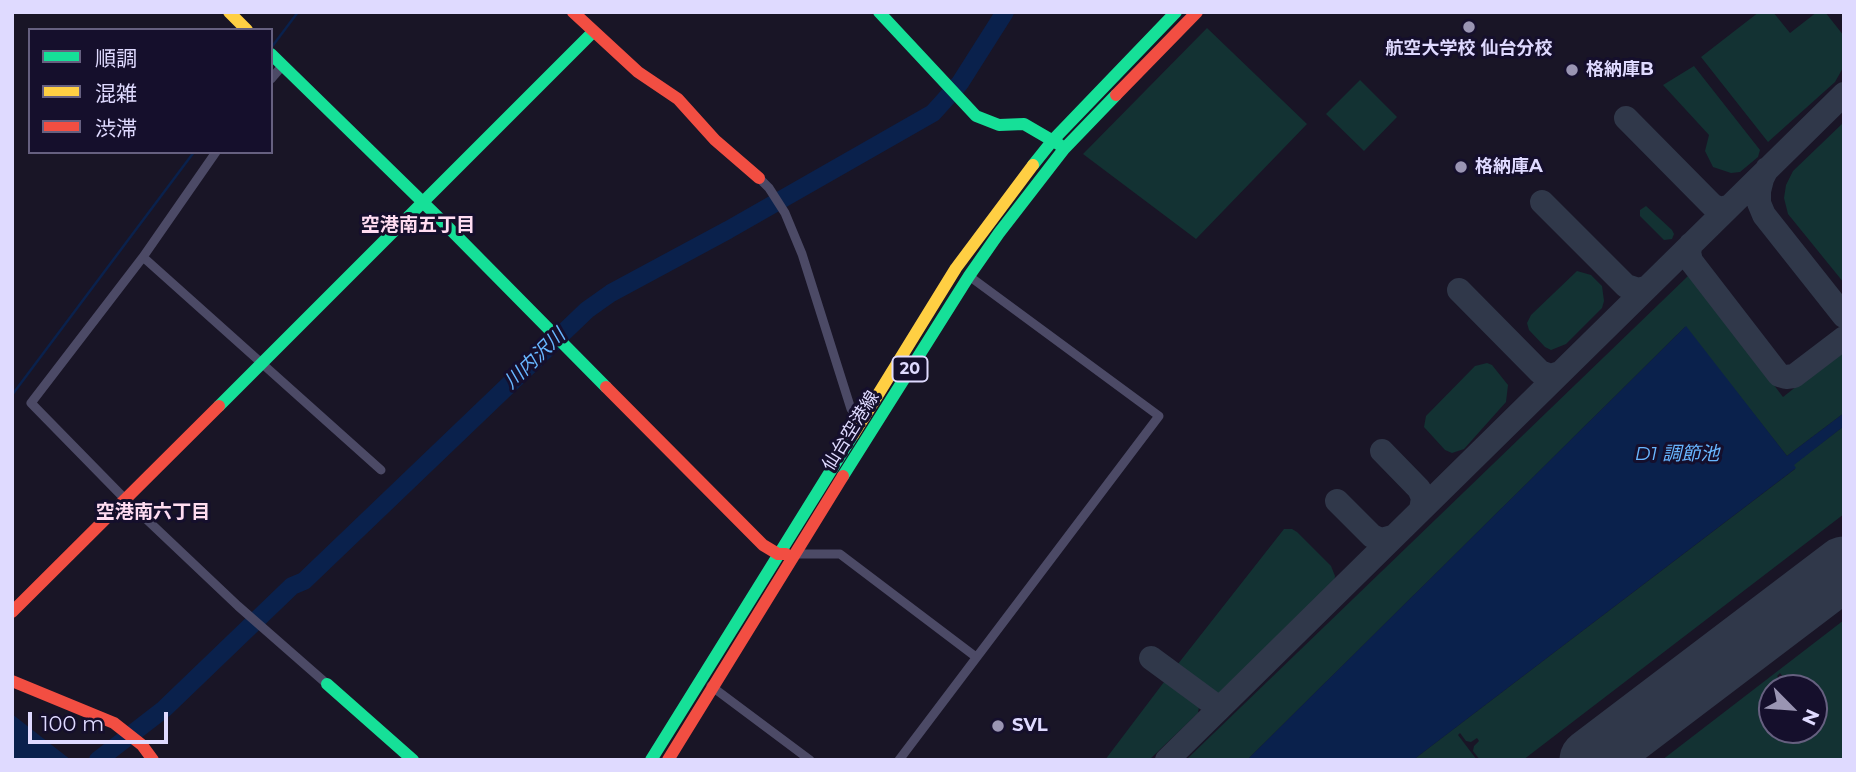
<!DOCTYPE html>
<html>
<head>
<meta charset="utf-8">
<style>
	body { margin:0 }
	#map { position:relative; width:1856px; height:772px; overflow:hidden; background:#191526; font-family:Montserrat,"Noto Sans JP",sans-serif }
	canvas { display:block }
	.frame { position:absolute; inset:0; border:14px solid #dfdaff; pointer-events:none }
	.legend { position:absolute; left:28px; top:28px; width:245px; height:126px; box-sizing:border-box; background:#150f2c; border:2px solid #666080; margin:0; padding:9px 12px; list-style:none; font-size:21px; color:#dfdaff }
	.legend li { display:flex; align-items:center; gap:14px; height:35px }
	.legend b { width:35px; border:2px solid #666080 }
	.north { position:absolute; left:1758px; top:674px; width:70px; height:70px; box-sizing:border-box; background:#150f2c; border:2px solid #666080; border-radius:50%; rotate:115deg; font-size:19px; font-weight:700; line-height:28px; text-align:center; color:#dfdaff }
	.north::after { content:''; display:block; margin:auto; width:24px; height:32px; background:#9a95b3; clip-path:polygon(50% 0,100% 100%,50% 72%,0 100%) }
	.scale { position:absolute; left:28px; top:712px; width:140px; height:32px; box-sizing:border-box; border:4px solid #dfdaff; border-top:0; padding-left:9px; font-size:21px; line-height:24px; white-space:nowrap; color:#dfdaff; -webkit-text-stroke:5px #150f2c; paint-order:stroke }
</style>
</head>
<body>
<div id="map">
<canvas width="1856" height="772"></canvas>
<div class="frame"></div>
<ul class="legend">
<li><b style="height:9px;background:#16e098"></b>順調</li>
<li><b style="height:9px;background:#ffcf43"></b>混雑</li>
<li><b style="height:9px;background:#f24e42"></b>渋滞</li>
</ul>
<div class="north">N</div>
<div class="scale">100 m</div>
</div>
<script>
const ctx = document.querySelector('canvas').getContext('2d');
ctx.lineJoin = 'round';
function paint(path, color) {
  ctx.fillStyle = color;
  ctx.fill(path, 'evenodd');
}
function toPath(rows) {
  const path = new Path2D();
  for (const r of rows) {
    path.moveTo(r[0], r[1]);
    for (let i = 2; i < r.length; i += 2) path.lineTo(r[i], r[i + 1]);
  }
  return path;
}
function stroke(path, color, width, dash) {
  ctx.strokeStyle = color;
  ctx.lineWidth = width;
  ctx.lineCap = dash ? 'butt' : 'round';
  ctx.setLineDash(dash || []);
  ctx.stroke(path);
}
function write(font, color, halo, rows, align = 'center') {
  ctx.font = font + ' Montserrat,"Noto Sans JP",sans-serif';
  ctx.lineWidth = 6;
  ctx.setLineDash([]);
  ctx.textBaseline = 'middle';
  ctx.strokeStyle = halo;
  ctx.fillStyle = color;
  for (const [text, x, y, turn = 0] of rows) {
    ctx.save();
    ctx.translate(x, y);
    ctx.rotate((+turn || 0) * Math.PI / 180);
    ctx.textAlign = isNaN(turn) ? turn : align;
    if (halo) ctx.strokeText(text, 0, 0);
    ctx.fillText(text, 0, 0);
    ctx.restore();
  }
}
const green = toPath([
	[1759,12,1773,12,1790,33,1817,12,1825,12,1844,36,1844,66,1835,82,1768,142,1701,57],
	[1207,28,1307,124,1196,239,1083,154],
	[1694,66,1760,150,1758,157,1740,172,1731,173,1713,167,1705,151,1709,135,1663,85],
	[1360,80,1397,117,1364,151,1326,114],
	[1844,122,1844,283,1788,214,1784,198,1786,185,1793,171],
	[1646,206,1672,230,1674,234,1672,239,1664,240,1640,216,1640,210],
	[1577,271,1591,275,1602,286,1604,301,1602,308,1566,344,1551,350,1545,347,1529,330,1527,323,1531,315],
	[1688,276,1693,278,1783,397,1836,355,1844,354,1844,413,1787,456,1685,327,1247,760,1186,760],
	[1487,363,1492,365,1508,385,1506,402,1464,449,1452,453,1445,450,1424,427,1426,416,1475,366],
	[1844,426,1844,514,1523,760,1480,760,1473,751,1474,746,1479,741,1477,738,1471,742,1466,741,1460,733,1458,735,1477,760,1413,760,1795,469,1793,465],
	[1284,529,1292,529,1297,532,1331,566,1335,576,1334,583,1220,693,1214,696,1207,694,1174,669],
	[1844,620,1844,760,1662,760],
	[1780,673,1792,688,1814,688,1814,730,1772,730,1772,688,1787,688,1777,676],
	[1164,682,1170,683,1196,702,1199,707,1198,713,1149,760,1105,760]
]);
const water = toPath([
	[1686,326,1787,456,1844,413,1844,426,1794,465,1796,468,1413,760,1247,760],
	[12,714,71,760,12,760]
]);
const stream = toPath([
	[271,48,298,12],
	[12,395,194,152]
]);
const river = toPath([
	[98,760,164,709,292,586,304,581,587,310,611,293,728,230,933,113,960,83,1005,12]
]);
const taxiway = toPath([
	[1626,118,1712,205,1720,209,1728,207],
	[1767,169,1762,179,1759,191,1759,203,1764,215,1844,316],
	[1542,202,1626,286,1638,290,1646,288],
	[1691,244,1689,252,1691,261,1779,375,1786,377,1794,376,1844,338],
	[1459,290,1540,372,1551,376,1560,373],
	[1382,451,1419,489,1423,498,1421,510],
	[1337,501,1372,536,1381,540,1392,537],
	[1151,658,1219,708],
	[1167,760,1844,94]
]);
const runway = toPath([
	[1591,760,1844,568]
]);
const street = toPath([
	[271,79,283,65],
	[759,178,769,188,785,213,802,254,851,409,866,418],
	[143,257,216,152],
	[794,554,840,554,976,657],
	[327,684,238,606,124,498,31,403,143,257,381,470],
	[711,686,810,760],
	[899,760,1159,416,969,276]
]);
const fast = toPath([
	[879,12,976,116,999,125,1024,124,1060,145],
	[271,54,440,219,606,387],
	[1033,165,1053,140,1176,12],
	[219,406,593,32],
	[843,476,969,276,999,233,1064,149,1116,95],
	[327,684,413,760],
	[651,760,853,435]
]);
const slow = toPath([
	[229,12,247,30],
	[853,435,956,268,1033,165]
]);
const jam = toPath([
	[573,12,638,72,678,99,715,140,759,178],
	[1116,95,1197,12],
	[606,387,763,545,778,554,786,554],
	[12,612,219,406],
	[12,681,114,723,142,745,153,760],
	[668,760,843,476]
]);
const markers = [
	[1469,27,7,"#9a95b3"],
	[1572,70,7,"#9a95b3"],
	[1461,167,7,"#9a95b3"],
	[998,726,7,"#9a95b3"]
];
const shields = [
	[910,369,35]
];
const shieldNames = [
	["20",910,369]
];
const poiNames = [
	["航空大学校 仙台分校",1469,49,"center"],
	["格納庫B",1586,70],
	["格納庫A",1475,167],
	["SVL",1012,726]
];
const streetNames = [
	["仙台空港線",851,431,-58]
];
const neighbourhoodNames = [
	["空港南五丁目",418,225],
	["空港南六丁目",153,512]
];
const waterNames = [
	["川内沢川",535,359,-44],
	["D1 調節池",1677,454]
];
paint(green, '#133233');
paint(water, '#0a214c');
stroke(stream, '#0a214c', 2.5);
stroke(river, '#0a214c', 18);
stroke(taxiway, '#30384a', 24);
stroke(runway, '#30384a', 63);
stroke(street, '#4c4a66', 9);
stroke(fast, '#16e098', 12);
stroke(slow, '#ffcf43', 12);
stroke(jam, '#f24e42', 12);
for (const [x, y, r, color] of markers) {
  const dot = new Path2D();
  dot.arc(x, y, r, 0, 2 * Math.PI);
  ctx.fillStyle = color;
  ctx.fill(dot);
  stroke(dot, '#150f2c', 2.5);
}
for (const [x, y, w] of shields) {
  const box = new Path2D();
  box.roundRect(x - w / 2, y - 12.5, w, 25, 5);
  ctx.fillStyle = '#150f2c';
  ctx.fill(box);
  stroke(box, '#dfdaff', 2);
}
write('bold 16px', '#dfdaff', null, shieldNames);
write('bold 18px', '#dfdaff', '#150f2c', poiNames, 'left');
write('18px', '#dfdaff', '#150f2c', streetNames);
write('bold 19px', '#ffdcf1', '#150f2c', neighbourhoodNames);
write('italic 19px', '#68b6ff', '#150f2c', waterNames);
</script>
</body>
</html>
